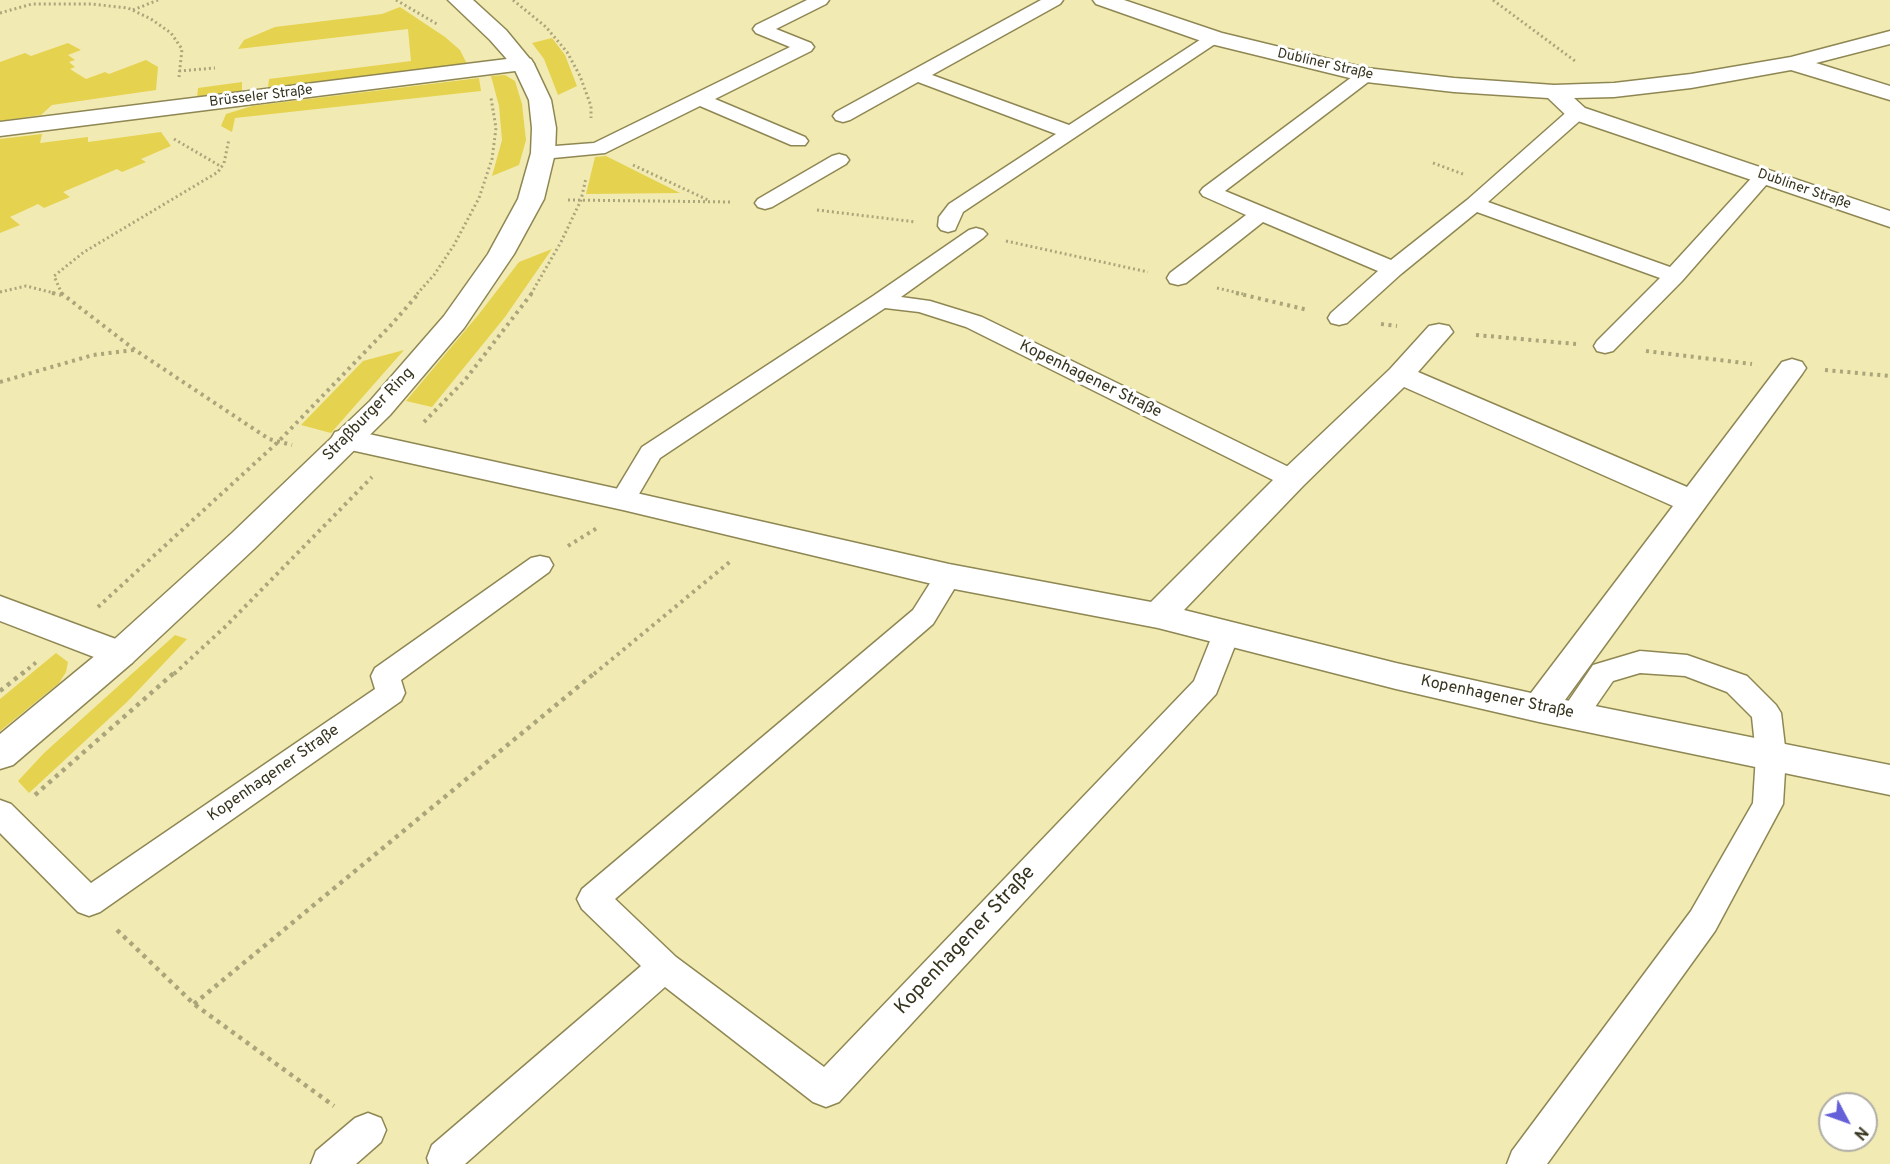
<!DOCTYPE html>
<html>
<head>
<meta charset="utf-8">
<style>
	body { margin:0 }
	#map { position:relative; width:1890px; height:1164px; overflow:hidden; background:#f2eab3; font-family:Overpass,sans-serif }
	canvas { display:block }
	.north { position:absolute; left:1818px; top:1092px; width:60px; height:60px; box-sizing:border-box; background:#fff; border:2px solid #afada5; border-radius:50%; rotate:131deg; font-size:16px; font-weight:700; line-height:24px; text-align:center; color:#36331e }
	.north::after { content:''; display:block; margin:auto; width:21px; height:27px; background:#655fd8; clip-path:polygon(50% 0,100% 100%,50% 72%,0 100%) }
</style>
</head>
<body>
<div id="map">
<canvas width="1890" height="1164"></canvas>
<div class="north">N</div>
</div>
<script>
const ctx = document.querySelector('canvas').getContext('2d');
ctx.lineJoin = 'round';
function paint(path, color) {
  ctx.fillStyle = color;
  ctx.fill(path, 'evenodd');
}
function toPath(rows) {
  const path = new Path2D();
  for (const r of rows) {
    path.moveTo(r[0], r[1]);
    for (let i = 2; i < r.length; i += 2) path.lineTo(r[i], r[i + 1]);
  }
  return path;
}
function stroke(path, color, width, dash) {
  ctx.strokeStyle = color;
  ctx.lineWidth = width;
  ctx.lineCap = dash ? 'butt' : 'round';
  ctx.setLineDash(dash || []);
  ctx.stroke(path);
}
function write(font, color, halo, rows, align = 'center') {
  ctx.font = font + ' Overpass,sans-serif';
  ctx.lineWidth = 6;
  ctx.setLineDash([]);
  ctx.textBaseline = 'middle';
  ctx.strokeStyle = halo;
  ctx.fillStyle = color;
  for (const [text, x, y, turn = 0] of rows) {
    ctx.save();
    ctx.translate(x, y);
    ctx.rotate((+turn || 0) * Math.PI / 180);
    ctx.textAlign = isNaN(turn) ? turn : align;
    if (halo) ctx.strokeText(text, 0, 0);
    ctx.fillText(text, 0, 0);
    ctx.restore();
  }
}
const green = toPath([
	[400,7,445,37,460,50,467,64,268,88,269,79,411,61,408,29,238,49,244,40,275,27,382,14],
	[552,38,565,55,577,86,558,95,544,59,532,43],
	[68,43,81,50,68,55,75,60,69,62,75,67,70,69,86,79,105,72,109,74,146,60,158,67,156,90,52,105,41,115,0,121,0,62,25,53,31,56],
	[505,75,515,81,522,104,526,140,519,165,492,176,502,140,499,106,491,76],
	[479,78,481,91,235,118,232,132,221,126,226,114,252,106],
	[242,82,242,91,197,97,198,88],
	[161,132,171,146,141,159,146,162,122,172,117,169,63,192,70,197,44,208,38,204,10,217,20,225,0,233,0,139,42,134,40,143,88,137,88,142],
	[606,156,680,193,586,194,595,157],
	[552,249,505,317,432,407,406,401,479,314,519,262],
	[404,350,331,433,301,425,363,361],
	[175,635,187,639,127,702,29,793,18,781,44,753],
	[56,653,68,662,66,672,59,683,0,731,0,699]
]);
const pathFar2 = toPath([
	[396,0,437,24],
	[513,0,546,27,567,52,580,76,591,106,591,118],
	[1493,0,1575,61],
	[133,10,158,0],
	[0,13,32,4,91,4,128,8,151,19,171,33,182,49,179,77],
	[179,71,215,68],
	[174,139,222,167],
	[1433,163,1463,174],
	[633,165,708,200],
	[568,200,732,202],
	[817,210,916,222],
	[1006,241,1148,272],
	[1217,288,1243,294],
	[0,292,26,286,58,294],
	[62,294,54,276,84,252,218,172,224,163,229,139],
	[417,294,434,275,454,245,479,198,492,159,496,128,491,98],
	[531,294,561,242,581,200,586,178]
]);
const pathFar1 = toPath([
	[52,293,61,295],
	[61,293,135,350,269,439,292,445],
	[1236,293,1308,310],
	[1381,324,1397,326],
	[1476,335,1576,344],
	[1646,351,1752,364],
	[1825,370,1890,376],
	[0,382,93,355,134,350],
	[424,422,465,380,532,293],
	[568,546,597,528],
	[98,607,278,442,391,325,419,293],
	[22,674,39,660],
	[174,674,226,626,372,477],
	[594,674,732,560]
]);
const path = toPath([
	[0,691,24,672],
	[35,795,175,672],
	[117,930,194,1004,334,1106],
	[194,1004,596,672]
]);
const lane = toPath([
	[807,0,829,0,826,4,776,29,811,43,814,47,811,51,715,99,805,137,808,141,805,145,791,145,700,106,605,153,543,159,536,157,533,153,536,149,543,147,594,143,790,47,756,33,753,29,756,25,807,0],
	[1041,0,1063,0,1060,4,932,75,1069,125,1209,34,1221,34,1224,38,963,212,955,230,948,232,941,230,938,226,939,217,949,204,1056,134,918,82,850,120,843,122,836,120,833,116,836,112,1041,0],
	[1366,69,1372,71,1375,75,1372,79,1225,191,1391,260,1467,200,1570,109,1577,107,1584,109,1586,113,1584,117,1488,202,1670,267,1757,172,1764,170,1771,172,1774,176,1682,281,1613,351,1605,353,1597,351,1594,346,1597,341,1660,278,1477,212,1401,274,1347,323,1339,325,1331,323,1328,318,1331,313,1378,271,1263,222,1186,283,1178,285,1170,283,1167,278,1170,273,1246,215,1203,196,1200,192,1203,188,1360,71,1366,69],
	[839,154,846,156,849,160,846,164,772,207,765,209,758,207,755,203,758,199,832,156,839,154],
	[976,228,983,230,987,234,983,238,901,297,930,301,982,317,1301,473,1305,479,1301,485,1292,487,1283,485,966,327,919,312,885,308,660,458,632,506,623,509,614,506,610,500,642,447,873,296,969,230,976,228],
	[540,556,549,558,553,565,549,572,401,680,405,693,401,701,100,912,89,916,78,912,0,833,0,800,11,804,91,883,375,689,371,676,375,668,531,558,540,556],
	[949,567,959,569,962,576,933,624,615,899,676,957,824,1067,1194,681,1216,626,1226,623,1236,626,1240,633,1216,694,839,1102,826,1107,813,1102,665,987,465,1164,429,1164,427,1158,432,1145,641,966,582,909,577,899,582,889,913,610,939,569,949,567],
	[1640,651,1687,655,1747,676,1776,705,1781,713,1786,755,1783,804,1715,931,1547,1164,1507,1164,1512,1151,1691,911,1753,803,1756,755,1752,717,1727,692,1685,676,1640,673,1613,681,1584,723,1574,726,1564,723,1559,715,1593,665,1640,651],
	[368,1113,381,1118,386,1130,381,1142,356,1164,311,1164,316,1151,355,1118,368,1113]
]);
const street = toPath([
	[1093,0,1124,0,1222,33,1366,68,1454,78,1554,85,1614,83,1691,74,1791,57,1890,31,1890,44,1816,63,1890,86,1890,100,1791,70,1691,88,1614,97,1574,98,1585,108,1890,211,1890,227,1569,118,1548,98,1454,92,1366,82,1207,43,1096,4,1093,0],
	[523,57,531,59,534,64,531,69,0,136,0,122,523,57],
	[1439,324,1449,326,1453,332,1418,372,1687,487,1782,362,1792,359,1802,362,1806,368,1802,374,1565,700,1890,765,1890,795,1539,722,1396,689,1158,628,949,588,623,510,346,449,335,446,331,439,335,432,346,429,623,490,949,564,1151,602,1281,472,1390,369,1429,326,1439,324],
	[1404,387,1673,506,1531,693,1396,663,1184,610,1303,486,1404,387],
	[0,596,132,645,137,654,132,663,120,667,0,621,0,596]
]);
const secondary = toPath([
	[448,0,473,0,506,30,534,64,551,100,556,128,555,153,544,199,514,254,464,328,390,415,254,549,132,663,13,765,0,769,0,734,108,645,232,533,370,401,444,316,488,254,518,199,531,153,532,128,529,100,513,66,490,40,448,0]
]);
const farStreetnames = [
	["Dubliner Straße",1325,65,13],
	["Brüsseler Straße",261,97,-7],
	["Dubliner Straße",1804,190,19]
];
const streetNames = [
	["Kopenhagener Straße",1090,380,26],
	["Straßburger Ring",369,415,-46],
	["Kopenhagener Straße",1497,698,12],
	["Kopenhagener Straße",274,774,-35]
];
const nearStreetnames = [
	["Kopenhagener Straße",966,941,-47]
];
paint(green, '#e5d24e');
stroke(lane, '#8e8753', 3);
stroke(street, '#8e8753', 3);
stroke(secondary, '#8e8753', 3);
stroke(pathFar2, '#aba57b', 3, [2, 3]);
stroke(pathFar1, '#aba57b', 4, [3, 4.5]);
stroke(path, '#aba57b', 4.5, [4, 5]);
paint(lane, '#fff');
paint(street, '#fff');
paint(secondary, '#fff');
write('14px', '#36331e', '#fff', farStreetnames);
write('16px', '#36331e', '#fff', streetNames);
write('20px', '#36331e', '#fff', nearStreetnames);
</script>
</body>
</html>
